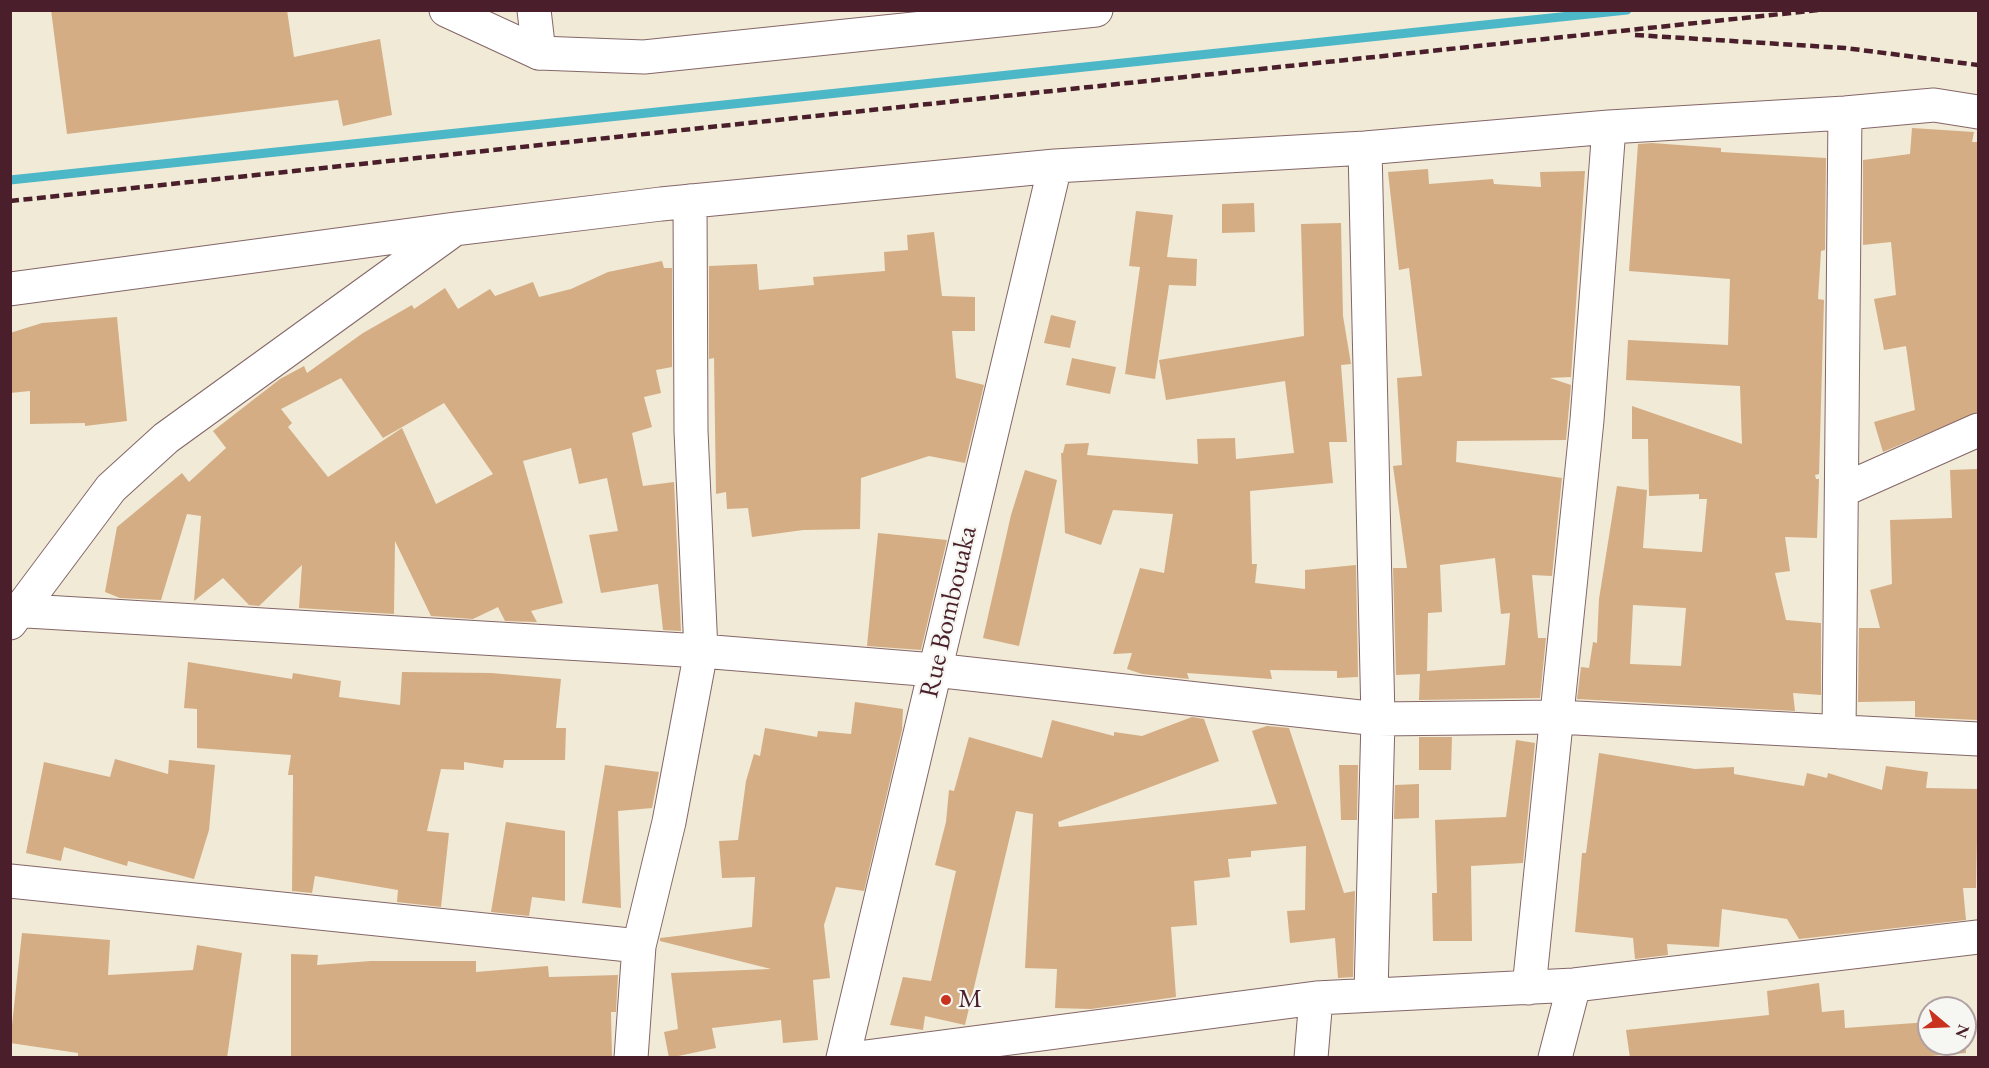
<!DOCTYPE html>
<html>
<head>
<meta charset="utf-8">
<style>
	body { margin:0 }
	#map { position:relative; width:1989px; height:1068px; overflow:hidden; background:#f0ead7; font-family:"EB Garamond",serif }
	canvas { display:block }
	.frame { position:absolute; inset:0; border:12px solid #4a1f2b; pointer-events:none }
	.north { position:absolute; left:1917px; top:996px; width:60px; height:60px; box-sizing:border-box; background:#f6f6f2; border:2px solid #b1a0a2; border-radius:50%; rotate:109deg; font-size:16px; font-weight:700; line-height:24px; text-align:center; color:#4a1f2b }
	.north::after { content:''; display:block; margin:auto; width:21px; height:27px; background:#c8321e; clip-path:polygon(50% 0,100% 100%,50% 72%,0 100%) }
</style>
</head>
<body>
<div id="map">
<canvas width="1989" height="1068"></canvas>
<div class="frame"></div>
<div class="north">N</div>
</div>
<script>
const ctx = document.querySelector('canvas').getContext('2d');
ctx.lineJoin = 'round';
function toPath(rows) {
  const path = new Path2D();
  for (const r of rows) {
    path.moveTo(r[0], r[1]);
    for (let i = 2; i < r.length; i += 2) path.lineTo(r[i], r[i + 1]);
  }
  return path;
}
function stroke(path, color, width, dash) {
  ctx.strokeStyle = color;
  ctx.lineWidth = width;
  ctx.lineCap = dash ? 'butt' : 'round';
  ctx.setLineDash(dash || []);
  ctx.stroke(path);
}
function paint(path, color) {
  ctx.fillStyle = color;
  ctx.fill(path, 'evenodd');
}
function write(font, color, halo, rows, align = 'center') {
  ctx.font = font + ' "EB Garamond",serif';
  ctx.lineWidth = 4.5;
  ctx.setLineDash([]);
  ctx.textBaseline = 'middle';
  ctx.strokeStyle = halo;
  ctx.fillStyle = color;
  for (const [text, x, y, turn = 0] of rows) {
    ctx.save();
    ctx.translate(x, y);
    ctx.rotate((+turn || 0) * Math.PI / 180);
    ctx.textAlign = isNaN(turn) ? turn : align;
    if (halo) ctx.strokeText(text, 0, 0);
    ctx.fillText(text, 0, 0);
    ctx.restore();
  }
}
const stream = toPath([
	[10,180,1627,10]
]);
const building = toPath([
	[51,10,287,10,294,57,380,39,392,115,343,126,338,100,67,134],
	[1912,128,1974,132,1972,142,1978,142,1978,412,1883,452,1874,422,1915,410,1906,346,1884,350,1874,299,1896,295,1891,242,1863,245,1863,160,1910,154],
	[1652,143,1721,148,1721,152,1826,158,1825,250,1821,251,1818,299,1824,300,1819,474,1815,475,1816,479,1819,479,1817,538,1785,537,1790,571,1775,573,1786,620,1821,623,1821,695,1793,693,1795,711,1577,699,1581,667,1589,668,1593,642,1597,643,1599,599,1617,486,1647,490,1643,548,1702,552,1707,499,1699,499,1699,494,1649,496,1648,439,1632,439,1632,406,1742,444,1740,386,1626,380,1628,340,1728,345,1730,279,1629,271,1638,144],
	[1633,605,1686,608,1681,666,1630,664],
	[1428,169,1429,184,1493,179,1494,184,1541,187,1540,172,1585,171,1571,377,1550,378,1571,385,1566,440,1457,441,1456,462,1562,478,1552,576,1532,575,1538,638,1546,638,1540,698,1419,700,1420,674,1396,675,1393,568,1407,568,1393,466,1402,465,1397,378,1422,376,1409,268,1399,270,1388,172],
	[1495,558,1501,614,1510,613,1505,665,1427,671,1428,613,1442,612,1440,565],
	[1254,203,1255,232,1222,233,1222,204],
	[1136,211,1173,215,1167,257,1197,259,1196,286,1169,285,1155,379,1125,374,1140,267,1129,266],
	[1341,223,1343,316,1351,364,1341,365,1347,442,1329,442,1333,483,1250,491,1252,564,1257,564,1255,583,1305,589,1305,570,1356,565,1358,677,1337,678,1337,671,1270,670,1272,679,1187,673,1189,679,1142,674,1127,669,1132,653,1113,654,1140,568,1164,573,1173,514,1113,510,1101,545,1065,533,1061,453,1063,453,1065,444,1089,443,1087,455,1198,464,1197,439,1235,438,1236,459,1294,453,1285,381,1166,400,1159,360,1304,336,1301,224],
	[934,232,942,296,975,297,975,331,952,331,956,378,984,385,965,463,929,456,861,478,860,529,803,530,752,537,748,508,727,509,726,492,716,494,714,358,709,359,709,266,757,264,759,290,814,285,813,277,885,271,884,252,908,250,907,235],
	[662,261,664,268,672,268,672,367,656,370,661,393,644,397,652,427,632,433,643,486,674,482,681,631,663,630,658,584,601,593,589,535,618,531,607,478,579,484,571,448,523,461,563,603,531,611,537,622,505,621,498,607,473,619,431,616,395,541,394,614,299,608,302,565,259,606,249,605,223,578,194,601,201,516,187,514,161,600,120,598,105,592,117,527,182,473,189,482,226,448,213,431,280,379,304,366,307,373,363,333,412,305,414,309,445,288,458,309,490,289,495,296,533,282,539,297,571,289,608,272],
	[341,378,383,438,444,403,493,474,436,504,402,428,328,477,288,427,292,423,281,409],
	[1051,315,1076,321,1070,348,1044,343],
	[117,317,127,421,85,426,85,423,30,424,30,391,10,393,10,333,42,323],
	[1072,358,1116,367,1110,394,1066,385],
	[1978,469,1978,720,1915,717,1915,701,1858,702,1859,628,1880,628,1870,590,1892,584,1890,520,1952,518,1950,470],
	[1025,470,1057,480,1019,646,983,638,1011,515],
	[878,533,947,540,921,650,867,646],
	[188,662,292,679,293,673,341,681,339,697,400,705,402,672,491,673,561,679,556,728,566,728,565,760,504,760,503,768,464,762,464,770,441,769,427,831,449,833,441,907,397,902,398,890,315,876,312,893,292,891,293,783,293,775,288,775,291,755,197,748,197,709,184,708],
	[855,702,903,709,902,730,864,891,836,887,824,925,830,978,813,980,818,1040,783,1043,781,1020,712,1028,716,1048,669,1058,664,1032,678,1029,671,973,771,969,660,941,660,938,752,927,755,877,722,878,719,841,738,840,746,781,754,754,760,756,765,728,817,737,818,731,851,734],
	[1192,717,1204,719,1219,761,1058,822,1059,827,1277,804,1252,731,1267,726,1289,728,1344,893,1355,891,1353,977,1338,978,1335,938,1290,943,1287,911,1305,910,1306,846,1251,851,1251,857,1228,859,1230,877,1194,881,1197,925,1171,927,1176,997,1091,1009,1055,1008,1057,969,1025,968,1033,814,1016,811,965,1025,925,1016,923,1030,890,1025,903,977,931,981,956,871,935,865,946,822,949,790,954,791,969,737,1042,758,1052,720,1114,736,1114,732,1142,736],
	[1419,737,1452,737,1451,770,1419,770],
	[1516,740,1535,743,1523,863,1471,866,1472,941,1433,941,1432,893,1437,893,1435,820,1506,817],
	[1599,753,1695,769,1734,767,1734,774,1804,786,1807,773,1827,778,1828,773,1882,790,1886,766,1928,772,1926,788,1978,789,1976,888,1963,888,1966,920,1799,939,1787,919,1722,909,1719,947,1667,944,1668,955,1635,959,1633,938,1575,932,1582,853,1586,853],
	[115,759,168,774,169,760,215,765,209,830,194,879,128,861,127,866,64,847,61,861,26,853,44,762,110,777],
	[605,765,659,772,652,808,618,811,621,908,582,903],
	[1339,765,1358,765,1357,820,1341,820],
	[1419,784,1419,818,1394,819,1395,785],
	[506,822,565,831,565,901,532,897,529,916,491,912],
	[22,933,110,940,108,975,193,970,197,945,242,953,227,1058,78,1058,78,1053,10,1043],
	[291,954,318,955,317,965,371,961,476,961,476,972,548,966,549,977,618,975,616,1012,611,1012,612,1058,291,1058],
	[1819,983,1822,1012,1844,1010,1845,1028,1929,1022,1929,1044,1965,1044,1965,1036,1966,1053,1906,1058,1630,1058,1626,1030,1769,1015,1767,991]
]);
const minor = toPath([
	[534,10,539,53],
	[1365,148,1378,719,1371,993],
	[10,289,455,229,661,204,1055,166,1365,148,1609,127,1845,113,1934,105,1978,112],
	[1843,490,1978,430],
	[10,610,701,651,934,670,1378,719,1557,717,1978,739],
	[10,623,111,488,166,438,452,231],
	[1839,732,1845,113],
	[10,881,639,946],
	[1529,988,1587,420,1609,127],
	[631,1058,639,946,669,822,701,651,691,431,690,201],
	[843,1058,1055,166],
	[858,1058,1316,998,1574,985,1978,937],
	[1311,1058,1316,998],
	[1555,1058,1574,985]
]);
const tertiary = toPath([
	[446,10,539,53,644,57,1096,10]
]);
const rail = toPath([
	[1635,35,1845,48,1978,65],
	[10,201,1819,10]
]);
const markers = [
	[946,1000,6,"#c8321e"]
];
const streetNames = [
	["Rue Bombouaka",949,612,-77]
];
const poiNames = [
	["M",958,1000]
];
stroke(stream, '#4bb7c7', 9);
paint(building, '#d4ad84');
stroke(minor, '#846667', 35);
stroke(tertiary, '#846667', 35);
stroke(minor, '#fff', 33);
stroke(tertiary, '#fff', 33);
stroke(rail, '#4a1f2b', 4.5, [9, 4.5]);
for (const [x, y, r, color] of markers) {
  const dot = new Path2D();
  dot.arc(x, y, r, 0, 2 * Math.PI);
  ctx.fillStyle = color;
  ctx.fill(dot);
  stroke(dot, '#f6f6f2', 2);
}
write('27px', '#4a1f2b', '#f6f6f2', streetNames);
write('27px', '#4a1f2b', '#f6f6f2', poiNames, 'left');
</script>
</body>
</html>
